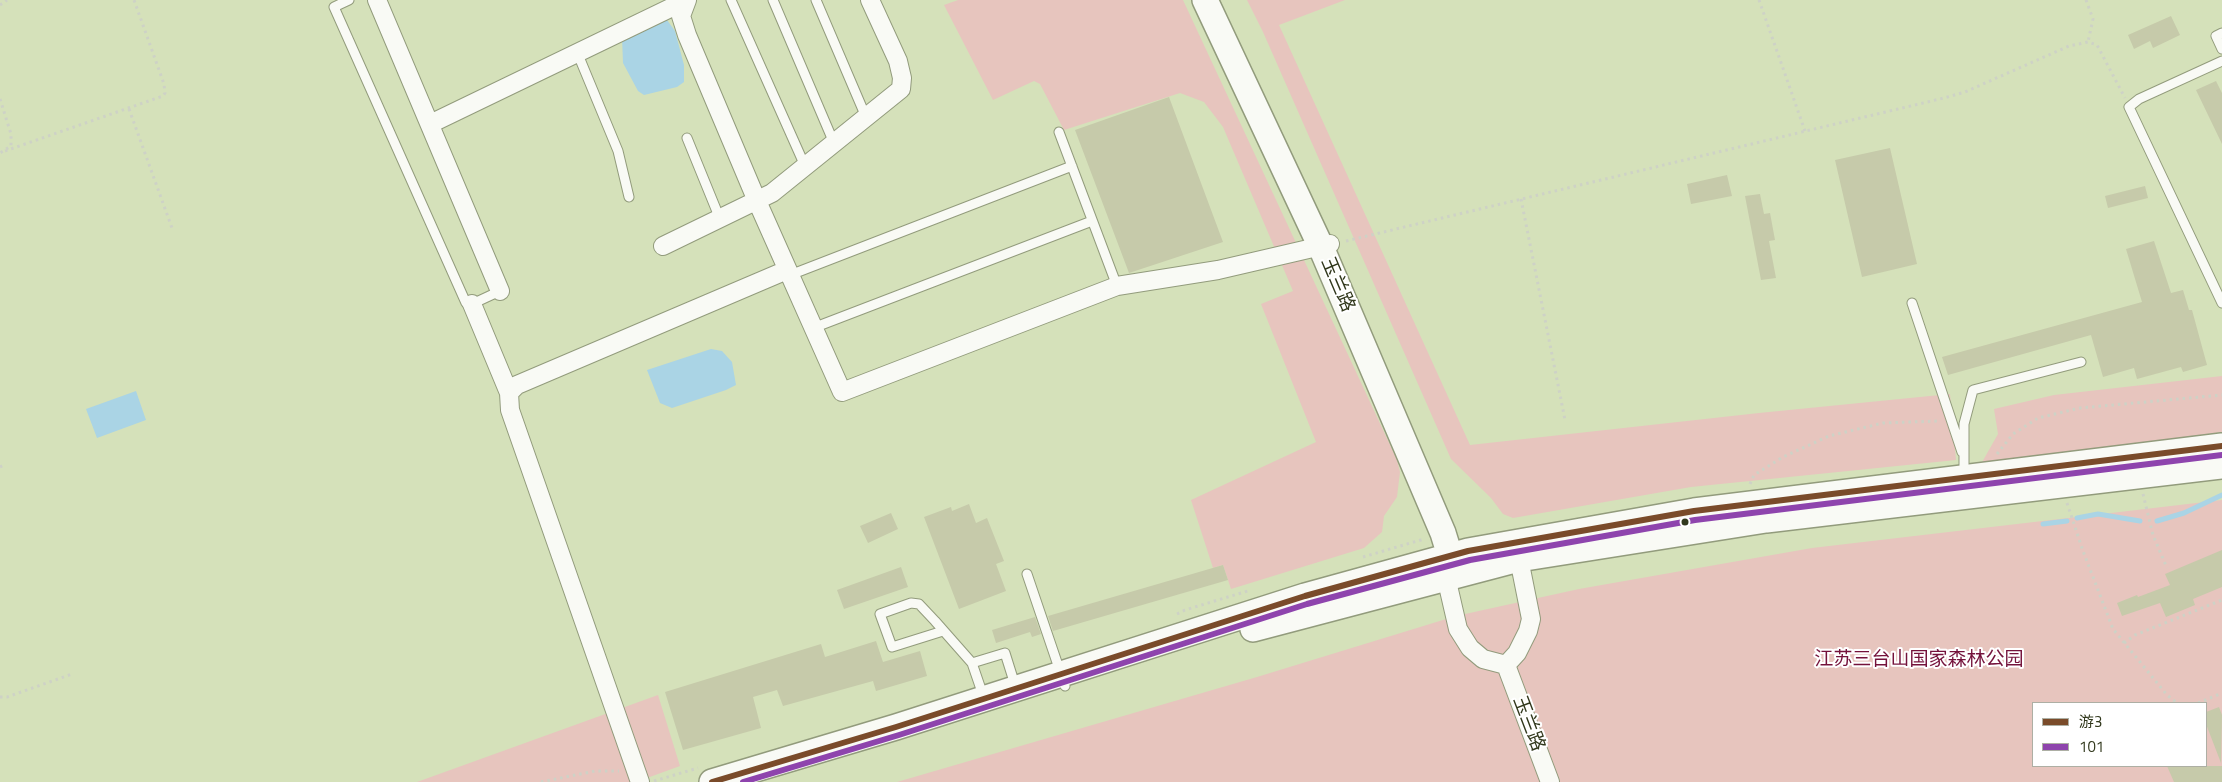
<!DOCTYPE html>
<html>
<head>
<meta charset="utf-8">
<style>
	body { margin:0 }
	#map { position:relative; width:2222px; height:782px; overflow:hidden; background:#d5e1ba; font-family:"Titillium Web","Noto Sans SC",sans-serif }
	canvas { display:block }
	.legend { position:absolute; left:2032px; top:702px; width:175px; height:65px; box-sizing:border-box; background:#fff; border:1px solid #adafa4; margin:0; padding:6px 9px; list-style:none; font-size:15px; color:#31381c }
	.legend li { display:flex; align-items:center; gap:10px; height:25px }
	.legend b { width:25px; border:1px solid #adafa4 }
</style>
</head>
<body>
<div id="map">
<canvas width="2222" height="782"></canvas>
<ul class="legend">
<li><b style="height:6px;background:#7a4b2a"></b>游3</li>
<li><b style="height:6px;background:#8e44ad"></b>101</li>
</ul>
</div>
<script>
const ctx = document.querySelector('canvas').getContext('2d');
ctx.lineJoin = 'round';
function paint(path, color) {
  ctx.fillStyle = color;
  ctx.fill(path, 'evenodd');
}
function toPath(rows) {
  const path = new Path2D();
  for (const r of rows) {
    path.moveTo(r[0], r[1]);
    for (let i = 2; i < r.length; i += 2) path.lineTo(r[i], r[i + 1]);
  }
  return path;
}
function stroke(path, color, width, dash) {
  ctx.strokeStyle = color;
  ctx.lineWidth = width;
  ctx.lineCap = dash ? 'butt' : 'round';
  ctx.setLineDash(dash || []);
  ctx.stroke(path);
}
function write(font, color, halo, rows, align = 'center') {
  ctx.font = font + ' "Titillium Web","Noto Sans SC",sans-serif';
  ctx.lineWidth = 4;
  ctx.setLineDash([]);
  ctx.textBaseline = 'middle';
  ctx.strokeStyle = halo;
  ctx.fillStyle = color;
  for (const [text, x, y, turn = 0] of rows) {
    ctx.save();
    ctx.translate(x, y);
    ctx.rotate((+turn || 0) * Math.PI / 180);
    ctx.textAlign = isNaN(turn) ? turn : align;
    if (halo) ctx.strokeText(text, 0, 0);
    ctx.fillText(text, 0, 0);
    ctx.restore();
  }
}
const green = toPath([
	[958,0,1183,0,1397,460,1400,472,1397,497,1384,516,1382,532,1364,548,1231,589,1223,565,1213,568,1191,500,1316,442,1261,304,1293,291,1223,127,1204,102,1180,93,1064,130,1040,84,1034,81,993,100,944,5],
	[1247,0,1345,0,1279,25,1470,445,1759,413,1950,394,1956,460,1691,487,1513,518,1503,514,1491,498,1451,459,1263,32],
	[2222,376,2222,432,1981,464,1998,434,1994,409,2054,395],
	[2222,500,2222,782,897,782,1257,677,1456,616,1579,589,1812,548],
	[2033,703,2206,703,2206,766,2033,766],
	[658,695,680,766,636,782,417,782]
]);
const water = toPath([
	[663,20,667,20,675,31,684,65,684,82,677,87,644,95,638,91,623,63,622,37],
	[711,349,722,351,732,362,736,385,726,390,672,408,660,403,647,370],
	[136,391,146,420,97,438,86,409]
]);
const stream = toPath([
	[2077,518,2098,514,2140,521],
	[2157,521,2184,513,2222,495],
	[2043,524,2067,521]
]);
const building = toPath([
	[2171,16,2180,35,2153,48,2150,41,2134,49,2128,35],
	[2216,81,2222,93,2222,144,2196,90],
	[1169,97,1223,242,1129,273,1075,130],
	[1890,148,1917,264,1862,277,1835,160],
	[1727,175,1732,196,1691,204,1687,184],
	[2145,186,2148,198,2108,208,2105,196],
	[1760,194,1764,214,1770,213,1775,240,1769,241,1776,278,1761,280,1745,196],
	[2154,241,2171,293,2183,290,2189,310,2192,310,2207,365,2183,372,2181,367,2137,379,2134,368,2103,377,2091,335,1948,375,1942,357,2142,302,2126,249],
	[969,504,976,523,987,518,1004,561,996,564,1006,591,959,609,924,517,951,507,952,511],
	[891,513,898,529,868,543,860,526],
	[2222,550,2222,587,2193,599,2195,605,2166,617,2160,603,2122,616,2117,603,2137,595,2138,597,2170,585,2165,574],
	[1223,565,1228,580,1053,631,1048,616],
	[901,567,908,587,844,609,837,590],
	[1035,617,1041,634,1032,637,1030,632,996,643,992,630],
	[876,641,883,662,920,651,927,676,876,691,873,681,783,706,777,690,753,697,761,728,683,750,665,692,821,644,825,657],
	[2219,707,2222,715,2221,763,2206,724,2206,712],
	[2167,766,2222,766,2222,782,2174,782]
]);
const path = toPath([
	[1759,0,1805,131],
	[2086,0,2093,19,2088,42],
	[0,5,7,0],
	[0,99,11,134,11,146,0,153],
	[129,109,172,228],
	[5,151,163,96,165,93,164,84,134,0],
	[1521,199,1565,420],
	[1346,241,1944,98,1965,92,2069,46,2088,42,2097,45,2125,98],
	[1997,454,2013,434,2038,418,2080,408,2222,395],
	[0,467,4,465],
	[1750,484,1754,475,1783,457,1829,436,1883,423,1939,421],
	[2143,494,2153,535,2167,568],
	[2067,503,2083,551,2113,629,2167,695,2177,703],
	[1363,557,1424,539],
	[1177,614,1185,610,1251,590],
	[2124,643,2135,635,2222,600],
	[0,697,7,697,72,674],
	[2198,703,2222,693],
	[654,781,698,768],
	[541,782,595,771,619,771]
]);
const lane = toPath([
	[349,0,334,7,466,303,472,304,500,291],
	[731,0,805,166],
	[773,0,834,143],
	[816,0,866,117],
	[2222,33,2216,36,2222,49],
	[577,52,618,151,629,197],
	[2222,61,2139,99,2129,107,2222,303],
	[1059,132,1117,286],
	[687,138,720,219],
	[790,275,1072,166],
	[1912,303,1962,452],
	[813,328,1092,221],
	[1964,477,1964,424,1973,390,2081,362],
	[1027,574,1065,686],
	[943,631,892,647,880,614,911,603,919,604,935,621,972,663],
	[984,698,972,663,1005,653,1016,688]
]);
const street = toPath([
	[377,0,500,291],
	[687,0,681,16,687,35,757,201,842,392,1117,286,1218,270,1330,244],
	[430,124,687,0],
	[663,246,772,193,901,89,902,78,898,61,870,0],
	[472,304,509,393,510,410,640,782],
	[509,393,517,385,787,270],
	[1446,577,1458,629,1470,648,1483,659,1506,665,1517,653,1528,631,1531,619,1519,559],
	[1506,665,1550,782]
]);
const secondary = toPath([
	[1205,0,1321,247,1443,533,1455,572],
	[1253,629,1519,559,1766,520,2222,466],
	[712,782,896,727,1305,596,1468,551,1694,511,2222,446]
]);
const bus1 = toPath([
	[712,782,896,727,1305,596,1468,551,1694,511,2222,446]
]);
const bus2 = toPath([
	[743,782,899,735,1307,604,1470,560,1695,520,2222,455]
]);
const markers = [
	[1685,522,4.5,"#31381c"]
];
const streetNames = [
	["玉兰路",1337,285,67],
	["玉兰路",1528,724,69]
];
const parkNames = [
	["江苏三台山国家森林公园",1919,660]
];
paint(green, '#e7c5be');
paint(water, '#aad4e5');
stroke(stream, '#aad4e5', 5);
paint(building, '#c6caaa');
stroke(lane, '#929b7c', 11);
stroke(street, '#929b7c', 20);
stroke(secondary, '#929b7c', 28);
stroke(path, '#ced2c6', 3, [2.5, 4]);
stroke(lane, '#f9faf5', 9);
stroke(street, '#f9faf5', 18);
stroke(secondary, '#f9faf5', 25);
stroke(bus1, '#7a4b2a', 6);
stroke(bus2, '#8e44ad', 6);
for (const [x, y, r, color] of markers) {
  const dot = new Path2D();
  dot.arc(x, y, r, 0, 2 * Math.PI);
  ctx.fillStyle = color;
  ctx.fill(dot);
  stroke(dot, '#fff', 2);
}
write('19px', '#31381c', '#fff', streetNames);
write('19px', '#74123b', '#fff', parkNames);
</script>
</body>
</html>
